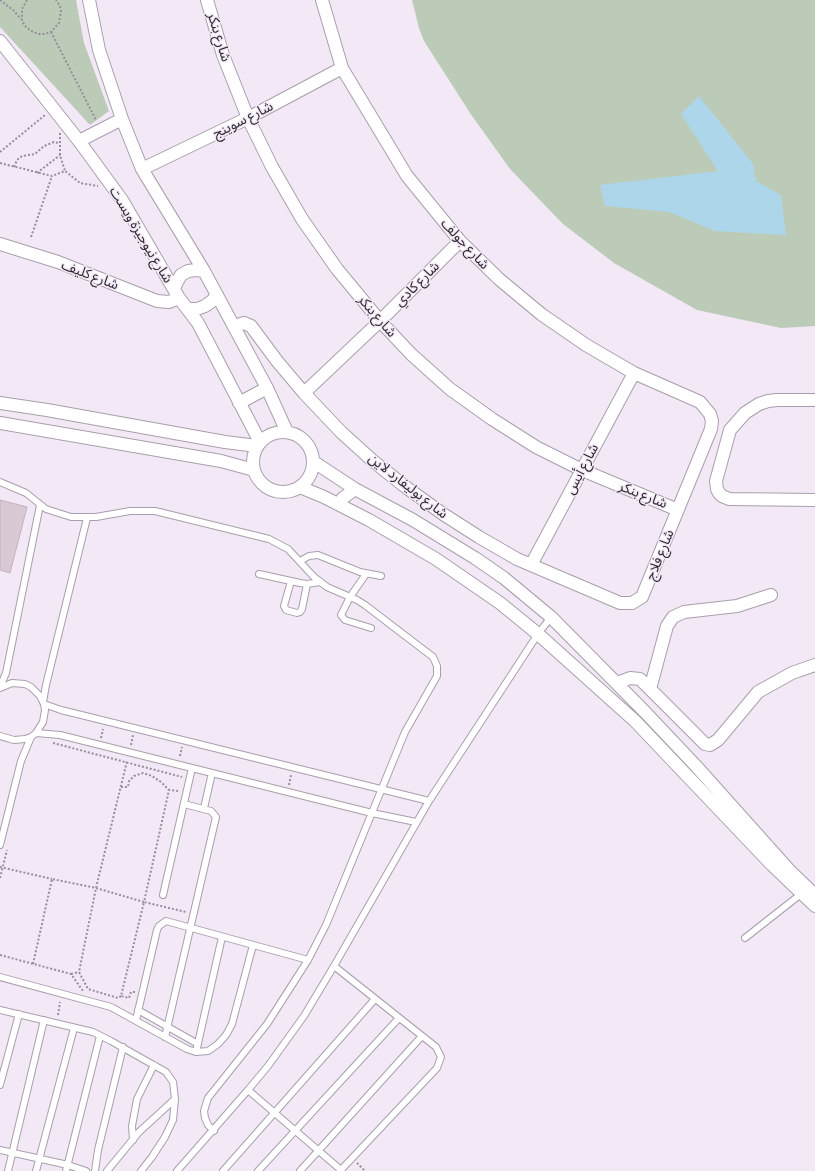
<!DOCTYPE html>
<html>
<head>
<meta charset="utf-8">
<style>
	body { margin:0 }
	canvas { display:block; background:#f3e8f6 }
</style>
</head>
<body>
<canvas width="815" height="1171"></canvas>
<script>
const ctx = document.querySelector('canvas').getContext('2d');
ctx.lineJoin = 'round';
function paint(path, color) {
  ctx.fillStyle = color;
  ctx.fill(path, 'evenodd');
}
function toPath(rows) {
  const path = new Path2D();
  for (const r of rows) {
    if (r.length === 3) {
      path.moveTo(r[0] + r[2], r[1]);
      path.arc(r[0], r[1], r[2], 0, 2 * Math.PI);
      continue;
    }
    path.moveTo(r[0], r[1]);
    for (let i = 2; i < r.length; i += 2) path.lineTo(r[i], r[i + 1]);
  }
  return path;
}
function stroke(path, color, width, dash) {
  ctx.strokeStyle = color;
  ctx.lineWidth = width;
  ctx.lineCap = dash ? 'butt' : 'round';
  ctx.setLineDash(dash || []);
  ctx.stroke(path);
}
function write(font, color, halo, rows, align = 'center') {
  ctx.font = font + ' "Alegreya Sans","Noto Sans Arabic",sans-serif';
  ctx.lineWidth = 3;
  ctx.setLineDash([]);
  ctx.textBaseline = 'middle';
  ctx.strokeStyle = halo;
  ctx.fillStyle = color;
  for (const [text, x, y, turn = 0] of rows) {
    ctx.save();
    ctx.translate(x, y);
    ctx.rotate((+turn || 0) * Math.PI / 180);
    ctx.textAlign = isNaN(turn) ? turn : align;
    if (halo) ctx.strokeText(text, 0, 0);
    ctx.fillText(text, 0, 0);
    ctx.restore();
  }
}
const green = toPath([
	[0,0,76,0,84,43,109,111,90,125,0,27],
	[412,0,815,0,815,326,781,328,697,310,614,263,563,224,510,169,470,113,424,41,419,28]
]);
const water = toPath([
	[699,96,753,164,756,181,781,195,786,235,715,231,669,212,605,206,600,185,718,171,681,114]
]);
const building = toPath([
	[0,500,27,507,10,573,0,570,0,500]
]);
const path = toPath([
	[0,0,13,10,21,19],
	[27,0,22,9,22,21,26,27,31,31,38,34,45,34,51,32,59,23,61,11,60,6,56,0],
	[51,32,96,120],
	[60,133,60,155,65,171],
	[0,152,45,115],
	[0,163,52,176,65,171,80,183,98,186],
	[14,167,17,160,22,156,35,154,44,146,54,142,59,143],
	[37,173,60,155],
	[31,237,52,176],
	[101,738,103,729],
	[53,743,182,777],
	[131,745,133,735],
	[180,756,182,747],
	[289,785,291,775],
	[121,787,128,787,129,781,134,776,143,773,152,776,161,782,169,790],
	[0,867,52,879],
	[0,878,7,850],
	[0,955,71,974,83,991],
	[33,964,52,879,96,888,144,902,169,790,178,791],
	[71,974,79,972],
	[135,992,131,992,129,998,121,996,144,902,186,912],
	[121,996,118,998,88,989,79,972,96,888,127,761],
	[58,1015,60,1002],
	[357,1163,365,1171]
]);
const service = toPath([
	[0,482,26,493,46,509,71,517,96,517,130,511,155,511,269,539,288,549,314,577,327,587,357,600,365,605,433,657,437,666,437,676,405,732,326,925,308,960,267,1024,208,1098,204,1111,205,1118,208,1125,214,1131],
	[300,561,309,556,318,555,360,572,381,576],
	[259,574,300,583,307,584,320,582],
	[366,574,350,597,341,615,345,620,371,628],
	[291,581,284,606,286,610,297,613,300,612,302,609,307,584],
	[0,687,6,673,40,505],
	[0,688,12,683,25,684,31,687,40,696,44,704,45,710,43,722,36,733,31,737,25,739,14,740,0,736],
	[43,702,46,685,87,518],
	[44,704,61,710,429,801],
	[36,733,60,735,372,813,416,822],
	[204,808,212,773],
	[0,845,21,761,31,737],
	[163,895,192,768],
	[745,938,801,894],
	[334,966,436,1047,441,1057,437,1068,340,1171],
	[0,977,111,1007,187,1049,196,1052,208,1051,218,1044,226,1035,232,1024,253,945],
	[0,1010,93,1032,111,1041,166,1072,173,1082,175,1099,173,1120,165,1137,152,1157,141,1171],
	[138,1010,198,1044],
	[136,1020,157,930,159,926,166,921,308,960],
	[165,1037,216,817,211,811,184,804],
	[196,1052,222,937],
	[0,1085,19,1014],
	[248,1090,341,1170],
	[133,1140,132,1126,137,1099,154,1065],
	[0,1150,68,1165,86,1171],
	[8,1171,44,1020],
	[36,1171,74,1028],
	[66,1171,100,1036],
	[95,1171,98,1150,123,1047],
	[107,1171,139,1132,175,1099],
	[177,1171,248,1090,268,1066,304,1016,334,966,429,801,538,634,551,617],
	[223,1171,375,999],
	[258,1171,399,1018],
	[300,1171,422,1036]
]);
const minor = toPath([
	[89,0,99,50,122,119,142,169,204,271,267,388,287,432],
	[207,0,223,55,248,118,272,167,302,219,337,269,380,321,411,354,450,389,492,419,536,447,582,470,678,510],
	[0,41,79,141,122,200,179,298,198,323,260,442],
	[79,141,122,119],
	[142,169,248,118,342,68],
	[0,244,58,262,157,301,169,302,179,298],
	[174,289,177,282,181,275,188,271,196,270,204,271],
	[188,309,197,309,205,306,212,301,217,295],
	[234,326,244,323,251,326,277,361,304,393,341,432,373,461,407,488,443,514,479,537,517,559,620,603,632,603,642,597,711,429,712,421,710,414,700,402,634,373,586,345,541,314,499,279,460,241,407,176,342,68,322,0],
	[304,393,380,321,460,241],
	[815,400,777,400,768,401,759,404,745,413,730,430,716,481,717,489,719,493,722,496,729,499,815,500],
	[0,403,47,410,225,442,257,446],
	[239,403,267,388],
	[0,423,221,461,254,470],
	[283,462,30],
	[314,462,355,489,413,520,475,558,504,578,551,617,645,712,696,766,789,870,815,895],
	[300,487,324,497,369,520,436,559,500,603,538,634,635,721,772,865,815,906],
	[338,504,343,498,355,489],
	[531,565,634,373],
	[617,683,630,678,640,679,705,744,710,745,718,740,758,692,792,673,815,665],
	[650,689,667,626,673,617,684,612,737,606,771,595]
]);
const streetNames = [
	["شارع بنكر",219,37,73],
	["شارع سوينج",243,120,-27],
	["شارع نيوجيزة ويست",141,235,59],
	["شارع جولف",465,244,47],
	["شارع كليف",90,275,21],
	["شارع كادي",417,284,-45],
	["شارع بنكر",377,316,49],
	["شارع أيس",582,469,-62],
	["شارع بوليفارد لاين",408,486,38],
	["شارع بنكر",643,495,22],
	["شارع فلاج",660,555,-68]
];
paint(green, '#bbcbb8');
paint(water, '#aed6ea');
paint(building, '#d8c9d4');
stroke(building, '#c1b2bd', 1);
stroke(service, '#a99fac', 8);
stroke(minor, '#a99fac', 14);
stroke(path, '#968e99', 2, [2, 2]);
stroke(service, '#fff', 6);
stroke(minor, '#fff', 12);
write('14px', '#2d292f', '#f3e8f6', streetNames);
</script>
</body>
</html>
